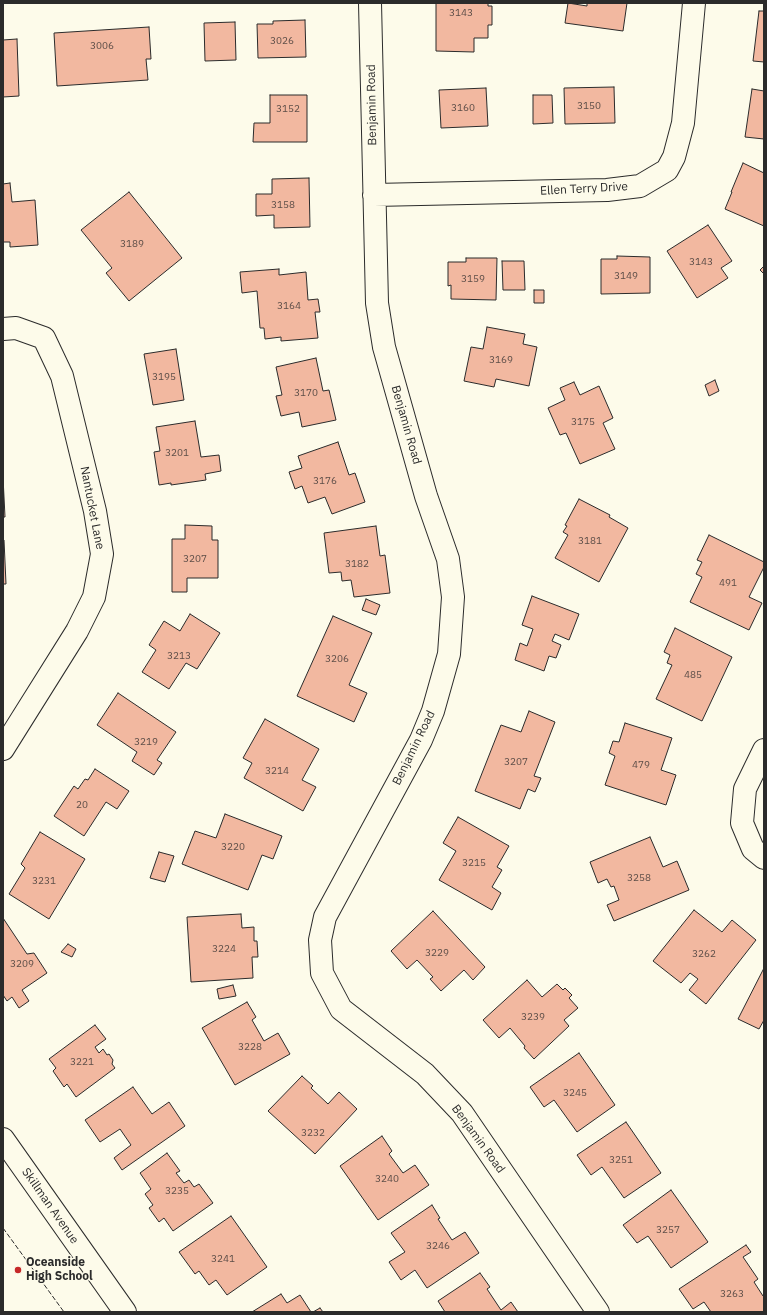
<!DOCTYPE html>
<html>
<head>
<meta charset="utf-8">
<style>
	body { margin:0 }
	#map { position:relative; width:767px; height:1315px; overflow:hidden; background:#fdfbea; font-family:"IBM Plex Sans",sans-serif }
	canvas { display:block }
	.frame { position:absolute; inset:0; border:4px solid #2b2b2b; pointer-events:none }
</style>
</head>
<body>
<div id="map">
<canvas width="767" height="1315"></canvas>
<div class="frame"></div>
</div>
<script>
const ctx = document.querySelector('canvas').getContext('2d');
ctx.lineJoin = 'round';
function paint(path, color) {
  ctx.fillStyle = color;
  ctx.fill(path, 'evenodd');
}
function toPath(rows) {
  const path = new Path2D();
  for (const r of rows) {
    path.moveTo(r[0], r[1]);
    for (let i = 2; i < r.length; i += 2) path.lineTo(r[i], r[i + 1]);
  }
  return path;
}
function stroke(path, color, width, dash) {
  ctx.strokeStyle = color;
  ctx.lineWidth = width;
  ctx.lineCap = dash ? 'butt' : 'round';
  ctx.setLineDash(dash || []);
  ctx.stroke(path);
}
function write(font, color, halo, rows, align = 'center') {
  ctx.font = font + ' "IBM Plex Sans",sans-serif';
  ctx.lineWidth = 3;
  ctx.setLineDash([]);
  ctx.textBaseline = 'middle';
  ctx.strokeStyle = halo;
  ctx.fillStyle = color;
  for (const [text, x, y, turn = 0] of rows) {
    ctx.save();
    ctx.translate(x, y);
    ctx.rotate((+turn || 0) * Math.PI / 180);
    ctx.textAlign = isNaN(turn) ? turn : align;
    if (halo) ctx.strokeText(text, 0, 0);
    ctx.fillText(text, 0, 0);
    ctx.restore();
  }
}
const building = toPath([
	[436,3,488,3,488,6,492,6,492,25,488,25,488,38,474,38,474,52,436,51,436,3],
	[568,3,587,6,587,3,627,3,623,31,565,23,568,3],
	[759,11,764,11,764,62,753,61,759,11],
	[305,20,306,57,258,58,257,24,273,24,273,21,305,20],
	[235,22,236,60,205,61,204,23,235,22],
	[149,27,151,59,146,59,148,80,57,86,54,33,149,27],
	[17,39,19,96,3,97,3,40,17,39],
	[614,87,615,123,565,124,564,88,614,87],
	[486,88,488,126,441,128,439,90,486,88],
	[752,89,764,91,764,139,745,137,752,89],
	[270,95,307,95,307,142,253,142,254,123,270,123,270,95],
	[533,95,552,95,553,123,533,124,533,95],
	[743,163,764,173,764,226,725,209,732,192,731,192,743,163],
	[309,178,310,227,274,228,274,215,256,216,256,194,272,194,272,179,309,178],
	[10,183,12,202,35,200,38,245,10,247,10,242,3,242,3,184,10,183],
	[129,192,182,258,129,301,106,273,112,268,81,230,129,192],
	[708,225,732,261,721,268,728,278,697,298,667,251,708,225],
	[617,256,650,257,650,293,601,294,601,259,617,259,617,256],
	[466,258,497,258,496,300,451,299,451,285,448,286,448,262,466,262,466,258],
	[502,261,524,261,525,290,503,290,502,261],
	[764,266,764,274,760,270,764,266],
	[279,269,279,275,306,272,308,300,318,299,320,312,315,312,318,338,281,341,281,337,265,339,264,328,260,328,257,291,242,293,240,272,279,269],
	[534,290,544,290,544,303,534,303,534,290],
	[487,327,525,334,523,344,537,347,529,386,496,379,494,387,464,381,471,347,483,349,487,327],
	[176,349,184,400,153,405,144,354,176,349],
	[316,358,323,391,329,390,336,420,302,427,299,412,281,416,276,396,282,395,276,367,316,358],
	[715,380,719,391,709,396,705,385,715,380],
	[574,382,580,395,599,386,613,418,603,423,615,449,580,464,566,433,560,435,548,408,565,400,560,388,574,382],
	[195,421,201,457,219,455,221,471,205,474,206,480,171,485,171,483,159,485,154,452,160,451,156,427,195,421],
	[338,442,349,475,355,473,365,502,332,514,325,497,308,503,302,486,295,489,289,472,302,468,298,456,338,442],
	[3,477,5,517,3,517,3,477],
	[579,499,610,515,609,517,628,528,599,582,555,558,568,535,563,532,567,526,565,525,579,499],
	[185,525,212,526,212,540,218,540,218,578,187,578,187,592,172,592,172,539,185,539,185,525],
	[376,526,380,556,385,555,390,593,354,597,351,580,342,581,341,572,329,573,324,533,376,526],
	[709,535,764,562,764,567,749,597,762,603,749,630,690,602,702,577,696,574,702,562,697,560,709,535],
	[3,540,4,540,6,584,3,584,3,540],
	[532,596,579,614,569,640,555,634,552,641,561,645,556,658,549,656,544,671,515,660,520,643,527,646,533,629,522,625,532,596],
	[366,599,380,605,376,615,362,610,366,599],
	[190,614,220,633,197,669,186,663,169,689,142,672,156,650,149,645,164,621,180,631,190,614],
	[333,616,372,633,349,685,367,693,354,722,297,696,333,616],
	[675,628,732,657,702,721,656,699,672,665,667,663,670,655,664,652,675,628],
	[118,693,176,732,157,760,162,763,154,775,132,761,137,752,97,725,118,693],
	[529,711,555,722,534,776,541,778,535,792,528,789,520,809,475,791,501,725,521,732,529,711],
	[265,719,319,749,302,780,316,787,303,811,244,778,252,763,243,758,265,719],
	[625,723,672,738,661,770,676,775,666,805,605,785,615,756,609,753,613,741,619,742,625,723],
	[95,769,129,791,117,809,106,802,84,836,54,816,74,786,78,789,85,779,88,780,95,769],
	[225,814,282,836,273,859,262,855,248,890,182,864,195,831,216,838,225,814],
	[458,817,509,846,497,867,502,870,492,887,501,893,492,910,439,880,456,851,443,843,458,817],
	[40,832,85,859,49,919,9,894,25,868,21,864,40,832],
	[650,837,663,867,677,861,689,890,614,921,607,905,619,900,614,886,611,887,607,879,598,883,590,862,650,837],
	[159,852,174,856,165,882,150,878,159,852],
	[694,910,722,932,732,920,756,940,706,1004,689,990,698,979,690,973,681,983,653,961,694,910],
	[433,911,485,967,473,980,464,970,441,991,430,979,433,977,417,960,407,969,391,951,433,911],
	[241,914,242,928,254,927,254,941,257,941,258,957,252,957,253,978,191,982,187,917,241,914],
	[3,918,27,954,34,953,47,973,22,990,29,1001,19,1008,12,997,7,1001,3,995,3,918],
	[68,944,76,949,72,957,61,952,68,944],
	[764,968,764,1020,759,1029,738,1019,764,968],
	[527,980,542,997,557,984,563,990,565,988,572,995,569,998,578,1008,564,1020,569,1026,534,1059,524,1048,525,1046,510,1028,499,1038,483,1020,527,980],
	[233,985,236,996,219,999,217,989,233,985],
	[247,1002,256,1017,252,1020,264,1041,278,1033,290,1054,235,1085,202,1028,247,1002],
	[95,1025,106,1039,95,1047,99,1053,103,1049,107,1055,109,1054,113,1060,112,1064,115,1068,76,1097,67,1084,64,1087,53,1071,56,1068,49,1059,95,1025],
	[579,1053,615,1105,577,1132,554,1100,544,1107,530,1087,579,1053],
	[302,1076,313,1086,311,1088,328,1104,339,1092,357,1109,315,1154,268,1111,302,1076],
	[133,1087,152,1114,169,1102,185,1126,122,1170,114,1158,131,1145,120,1129,100,1142,85,1120,133,1087],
	[626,1122,661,1173,624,1198,602,1167,591,1175,577,1155,626,1122],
	[382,1136,392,1151,389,1154,403,1173,415,1165,429,1185,378,1220,340,1166,382,1136],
	[167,1153,180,1171,176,1173,184,1183,189,1180,194,1187,199,1184,213,1203,173,1231,164,1218,159,1222,149,1208,153,1205,145,1194,151,1189,140,1173,167,1153],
	[671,1190,708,1242,671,1268,648,1236,637,1243,623,1225,671,1190],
	[432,1205,440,1218,438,1219,452,1240,465,1232,479,1253,427,1288,415,1270,401,1280,389,1262,405,1252,391,1233,432,1205],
	[231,1216,267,1267,227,1295,216,1280,209,1285,199,1271,195,1274,179,1252,231,1216],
	[746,1245,751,1252,743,1257,758,1279,754,1282,763,1296,764,1295,764,1312,711,1312,704,1302,693,1309,679,1289,746,1245],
	[480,1273,490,1287,487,1289,501,1310,511,1302,518,1312,445,1312,438,1301,480,1273],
	[281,1294,287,1303,300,1295,311,1312,252,1312,281,1294],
	[320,1308,323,1312,313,1312,320,1308]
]);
const street = toPath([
	[370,3,377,303,384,347,426,496,448,559,453,597,449,654,433,711,421,740,325,917,320,940,322,973,341,1009,425,1074,462,1113,598,1312],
	[374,195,607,190,640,186,667,170,674,157,683,123,694,3],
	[3,329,16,328,44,338,62,376,95,511,102,554,94,597,77,631,3,749],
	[764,750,745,789,742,823,753,849,764,858],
	[3,1139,125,1312]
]);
const fence = toPath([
	[3,1228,64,1312]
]);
const markers = [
	[18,1270,4,"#c62828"]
];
const numberNames = [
	["3143",461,13],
	["3026",282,41],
	["3006",102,46],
	["3150",589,106],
	["3160",463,108],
	["3152",288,109],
	["3158",283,205],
	["3189",132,244],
	["3143",701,262],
	["3149",626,276],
	["3159",473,279],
	["3164",289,306],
	["3169",501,360],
	["3195",164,377],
	["3170",306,393],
	["3175",583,422],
	["3201",177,453],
	["3176",325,481],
	["3181",590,541],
	["3207",195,559],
	["3182",357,564],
	["491",728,583],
	["3213",179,656],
	["3206",337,659],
	["485",693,675],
	["3219",146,742],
	["3207",516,762],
	["479",641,765],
	["3214",277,771],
	["20",82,805],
	["3220",233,847],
	["3215",474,863],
	["3258",639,878],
	["3231",44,881],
	["3224",224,949],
	["3229",437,953],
	["3262",704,954],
	["3209",22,964],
	["3239",533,1017],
	["3228",250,1047],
	["3221",82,1062],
	["3245",575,1093],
	["3232",313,1133],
	["3251",621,1160],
	["3240",387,1179],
	["3235",177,1191],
	["3257",668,1230],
	["3246",438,1246],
	["3241",223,1259],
	["3263",732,1294]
];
const streetNames = [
	["Benjamin Road",372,105,-91],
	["Ellen Terry Drive",584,189,-3],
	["Benjamin Road",406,425,74],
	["Nantucket Lane",92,508,79],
	["Benjamin Road",414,748,-64],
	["Benjamin Road",478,1139,54],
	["Skillman Avenue",50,1206,55]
];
const poiNames = [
	["Oceanside",26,1263],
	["High School",26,1277]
];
paint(building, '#f2b8a0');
stroke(building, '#2b2b2b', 1);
stroke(street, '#2b2b2b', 24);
stroke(street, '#fdfbea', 22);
stroke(fence, '#2b2b2b', 1, [5, 2]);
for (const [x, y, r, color] of markers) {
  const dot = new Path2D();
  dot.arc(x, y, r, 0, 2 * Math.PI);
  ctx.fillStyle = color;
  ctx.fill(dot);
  stroke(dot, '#fdfbea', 1.5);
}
write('10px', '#5d4e48', null, numberNames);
write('12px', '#2b2b2b', '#fdfbea', streetNames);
write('bold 12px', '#2b2b2b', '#fdfbea', poiNames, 'left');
</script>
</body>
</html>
